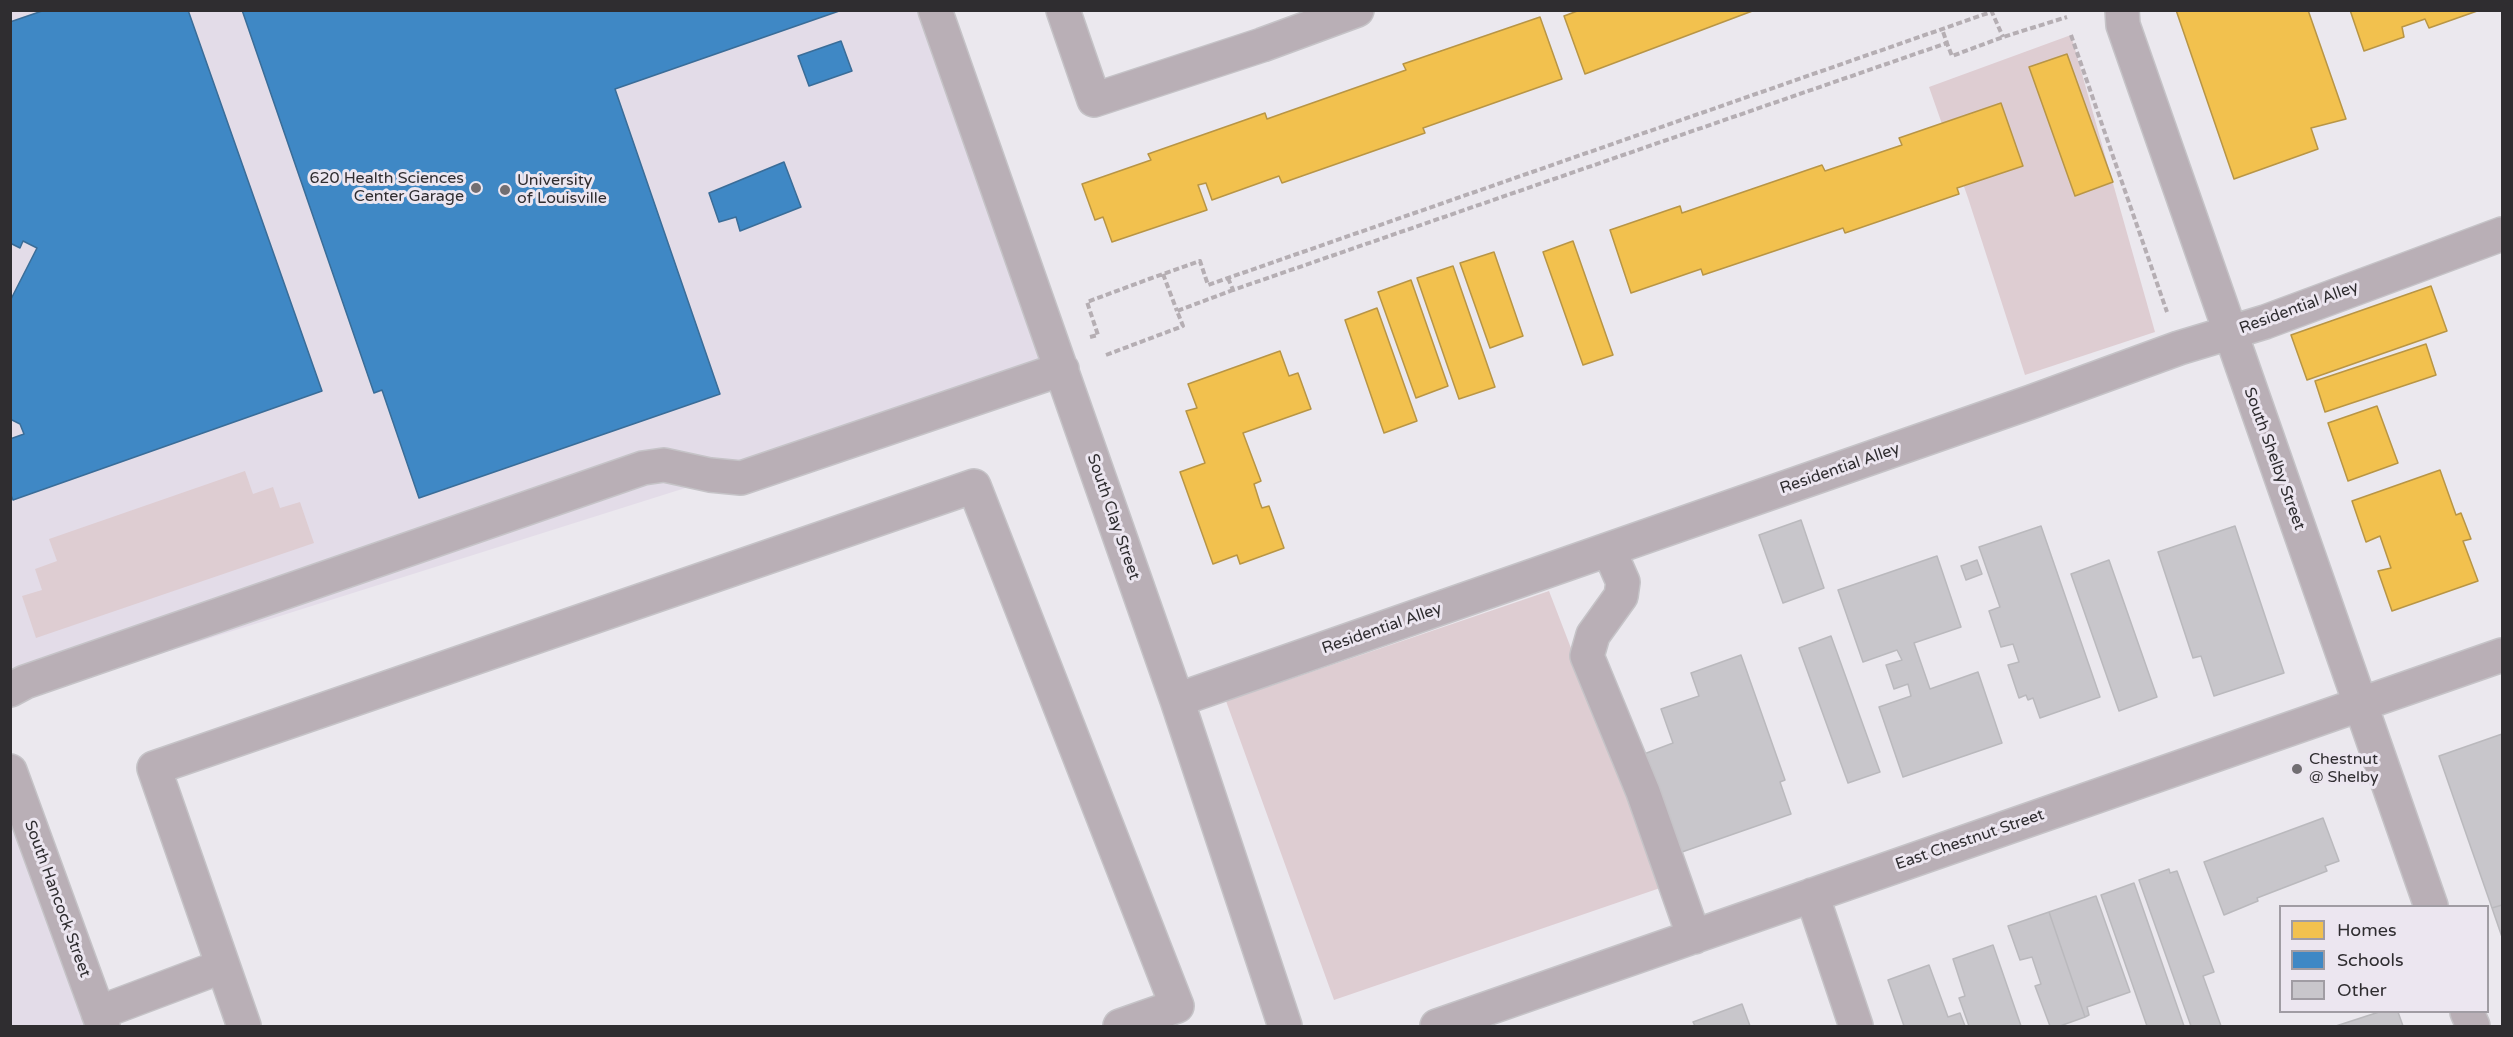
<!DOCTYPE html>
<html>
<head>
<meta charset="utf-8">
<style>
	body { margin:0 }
	#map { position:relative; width:2513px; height:1037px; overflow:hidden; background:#ebe8ee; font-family:"Varela Round",sans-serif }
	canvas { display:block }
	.frame { position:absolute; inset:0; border:12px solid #2f2d30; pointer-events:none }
	.legend { position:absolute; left:2279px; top:905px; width:210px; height:108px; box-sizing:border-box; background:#ece6f0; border:2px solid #a09ca3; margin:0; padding:8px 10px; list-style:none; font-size:18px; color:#2f2d30 }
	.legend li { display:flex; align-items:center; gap:12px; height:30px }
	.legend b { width:30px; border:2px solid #a09ca3 }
</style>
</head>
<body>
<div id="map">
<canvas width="2513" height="1037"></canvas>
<div class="frame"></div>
<ul class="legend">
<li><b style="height:16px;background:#f2c14e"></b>Homes</li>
<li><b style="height:16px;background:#3f88c5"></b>Schools</li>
<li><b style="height:16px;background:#c8c6cb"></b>Other</li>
</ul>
</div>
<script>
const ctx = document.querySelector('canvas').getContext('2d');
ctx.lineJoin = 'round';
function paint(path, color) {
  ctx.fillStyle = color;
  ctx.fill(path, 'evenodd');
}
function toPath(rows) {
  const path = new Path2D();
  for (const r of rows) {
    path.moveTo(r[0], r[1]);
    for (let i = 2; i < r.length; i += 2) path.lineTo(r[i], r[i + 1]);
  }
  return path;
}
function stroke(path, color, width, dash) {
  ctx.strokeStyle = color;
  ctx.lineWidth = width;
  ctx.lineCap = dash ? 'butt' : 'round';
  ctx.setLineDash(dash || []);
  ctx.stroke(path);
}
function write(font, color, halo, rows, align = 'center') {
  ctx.font = font + ' "Varela Round",sans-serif';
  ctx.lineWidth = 6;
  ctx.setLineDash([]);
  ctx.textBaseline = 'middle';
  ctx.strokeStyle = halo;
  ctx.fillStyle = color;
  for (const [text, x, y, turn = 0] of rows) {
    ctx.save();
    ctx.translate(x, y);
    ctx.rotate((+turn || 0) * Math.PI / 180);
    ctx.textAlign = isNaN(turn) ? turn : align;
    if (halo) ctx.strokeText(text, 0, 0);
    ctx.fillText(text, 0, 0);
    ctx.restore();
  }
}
const built = toPath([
	[11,11,935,11,1062,369,11,701],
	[11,774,102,1026,11,1026]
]);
const green = toPath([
	[2071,35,2155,332,2025,375,1968,198,1929,87],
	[245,471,253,494,273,487,280,508,300,502,314,543,36,638,22,596,42,590,35,569,57,561,49,539],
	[1549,591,1663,887,1334,1000,1226,701]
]);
const homes = toPath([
	[1580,10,1755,10,1585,74,1564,16,1580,10],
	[2176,10,2308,10,2346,119,2311,128,2318,149,2234,179,2176,10],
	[2350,10,2480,10,2429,28,2425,19,2402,27,2404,37,2364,51,2350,10],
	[1540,17,1562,79,1423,128,1425,133,1282,183,1279,176,1212,200,1206,183,1198,185,1207,210,1112,242,1103,217,1095,220,1082,184,1151,160,1148,154,1265,113,1267,119,1281,114,1406,70,1403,64,1540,17],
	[2067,54,2113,182,2075,196,2029,67,2067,54],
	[2001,103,2023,166,1957,188,1959,194,1845,233,1843,228,1703,275,1701,269,1631,293,1610,230,1680,206,1682,213,1822,165,1825,171,1902,145,1899,138,2001,103],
	[1573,241,1613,355,1583,365,1543,252,1573,241],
	[1494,252,1523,336,1490,348,1460,263,1494,252],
	[1453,266,1495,387,1459,399,1417,278,1453,266],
	[1411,280,1448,386,1416,398,1378,292,1411,280],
	[2431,286,2447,331,2307,380,2291,335,2431,286],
	[1377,308,1417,421,1384,433,1345,320,1377,308],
	[2426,344,2436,375,2325,412,2315,381,2426,344],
	[1280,351,1289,376,1298,373,1311,409,1243,433,1261,481,1254,484,1260,503,1262,508,1269,506,1284,548,1240,564,1237,555,1213,564,1180,472,1205,463,1186,411,1197,408,1188,384,1280,351],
	[2377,406,2398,463,2348,481,2328,423,2377,406],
	[2440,470,2456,515,2461,513,2471,539,2463,541,2478,581,2392,611,2378,571,2391,568,2380,536,2366,542,2352,501,2440,470]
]);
const schools = toPath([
	[45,10,188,10,322,391,13,500,10,493,10,439,24,434,20,424,10,419,10,301,37,248,23,241,20,248,10,243,10,22,45,10],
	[242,10,842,10,615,89,720,394,419,498,382,390,374,393,242,10],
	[841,41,852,71,809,86,798,56,841,41],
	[784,162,801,207,740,231,736,217,719,222,709,193,784,162]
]);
const building = toPath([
	[1801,520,1824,588,1783,603,1759,535,1801,520],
	[2041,526,2100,697,2040,718,2033,698,2028,700,2026,695,2019,698,2008,665,2019,662,2013,644,2001,647,1989,611,2000,607,1979,547,2041,526],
	[2235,526,2284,673,2214,696,2201,656,2193,658,2158,552,2235,526],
	[1937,556,1961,627,1914,643,1930,689,1978,672,2002,743,1903,777,1879,707,1911,696,1908,684,1894,689,1886,665,1902,660,1897,650,1863,662,1838,590,1937,556],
	[1977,560,1982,574,1966,580,1961,566,1977,560],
	[2109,560,2157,697,2119,711,2071,574,2109,560],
	[1831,636,1880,772,1848,783,1799,648,1831,636],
	[1741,655,1785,780,1780,782,1791,814,1679,853,1644,754,1673,743,1661,709,1699,696,1691,673,1741,655],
	[2502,734,2502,905,2492,908,2439,756,2502,734],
	[2323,818,2339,861,2325,866,2327,871,2257,898,2258,901,2224,915,2204,862,2323,818],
	[2169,869,2170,873,2177,871,2214,972,2203,976,2221,1026,2191,1026,2139,880,2169,869],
	[2134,883,2184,1026,2147,1026,2101,895,2134,883],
	[2096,896,2130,992,2087,1007,2089,1015,2085,1017,2049,912,2096,896],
	[2502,905,2502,937,2492,908,2502,905],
	[2049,912,2085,1017,2060,1026,2050,1026,2035,986,2041,984,2032,957,2020,960,2008,926,2049,912],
	[1993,945,2021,1026,1969,1026,1959,998,1965,996,1953,959,1993,945],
	[1929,965,1948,1017,1960,1013,1965,1026,1904,1026,1888,980,1929,965],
	[1742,1004,1750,1026,1695,1026,1693,1022,1742,1004],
	[2379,1012,2398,1012,2403,1026,2336,1026,2379,1012]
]);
const path = toPath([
	[1991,10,2003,37],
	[2071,35,2167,312],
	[1946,41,1952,56,2003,37,2067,17],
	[1163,274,1177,311],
	[1228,278,1233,290,1947,43,1942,29],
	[1090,337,1098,335,1087,302,1149,279,1200,261,1208,285,1991,12],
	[1106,355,1183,326,1177,311,1233,290]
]);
const minor = toPath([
	[935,10,1177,700,1285,1026],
	[1063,10,1094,100,1262,45,1357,10],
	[2122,10,2123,25,2431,906],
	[1609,550,1623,582,1621,596,1593,635,1587,656,1643,792,1694,937],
	[10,690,25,682,643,468,664,465,710,475,741,478,1062,369],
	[1177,700,2031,402,2179,348,2265,322,2502,234],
	[10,771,103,1026],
	[1812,895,1856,1026],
	[2467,1012,2473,1026],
	[98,1013,223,966],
	[244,1026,154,768,974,486,1177,1006,1120,1026],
	[1437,1026,2502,655]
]);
const markers = [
	[476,188,6,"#716e72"],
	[505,190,6,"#716e72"],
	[2297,769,6,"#716e72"]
];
const poiNames = [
	["620 Health Sciences",464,179,"right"],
	["Center Garage",464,197,"right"],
	["University",517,181],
	["of Louisville",517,199],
	["Chestnut",2309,760],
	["@ Shelby",2309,778]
];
const streetNames = [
	["Residential Alley",2299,308,-20],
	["South Shelby Street",2274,459,70],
	["Residential Alley",1840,469,-19],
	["South Clay Street",1113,517,71],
	["Residential Alley",1382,629,-19],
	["East Chestnut Street",1970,840,-19],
	["South Hancock Street",57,899,70]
];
paint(built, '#e3dce8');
paint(green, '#decdd2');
paint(homes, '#f2c14e');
stroke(homes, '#b89545', 1.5);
paint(schools, '#3f88c5');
stroke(schools, '#3a6d98', 1.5);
paint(building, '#c8c6cb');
stroke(building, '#bab9bd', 1.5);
stroke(minor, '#c5c3c7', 36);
stroke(path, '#b5aeb3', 4, [6, 3]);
stroke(minor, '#b9afb6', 33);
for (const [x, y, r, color] of markers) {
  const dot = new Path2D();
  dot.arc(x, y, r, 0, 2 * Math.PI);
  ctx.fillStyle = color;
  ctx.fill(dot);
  stroke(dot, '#ece6f0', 2);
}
write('16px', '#2f2d30', '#ece6f0', poiNames, 'left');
write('16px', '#2f2d30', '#ece6f0', streetNames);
</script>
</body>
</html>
